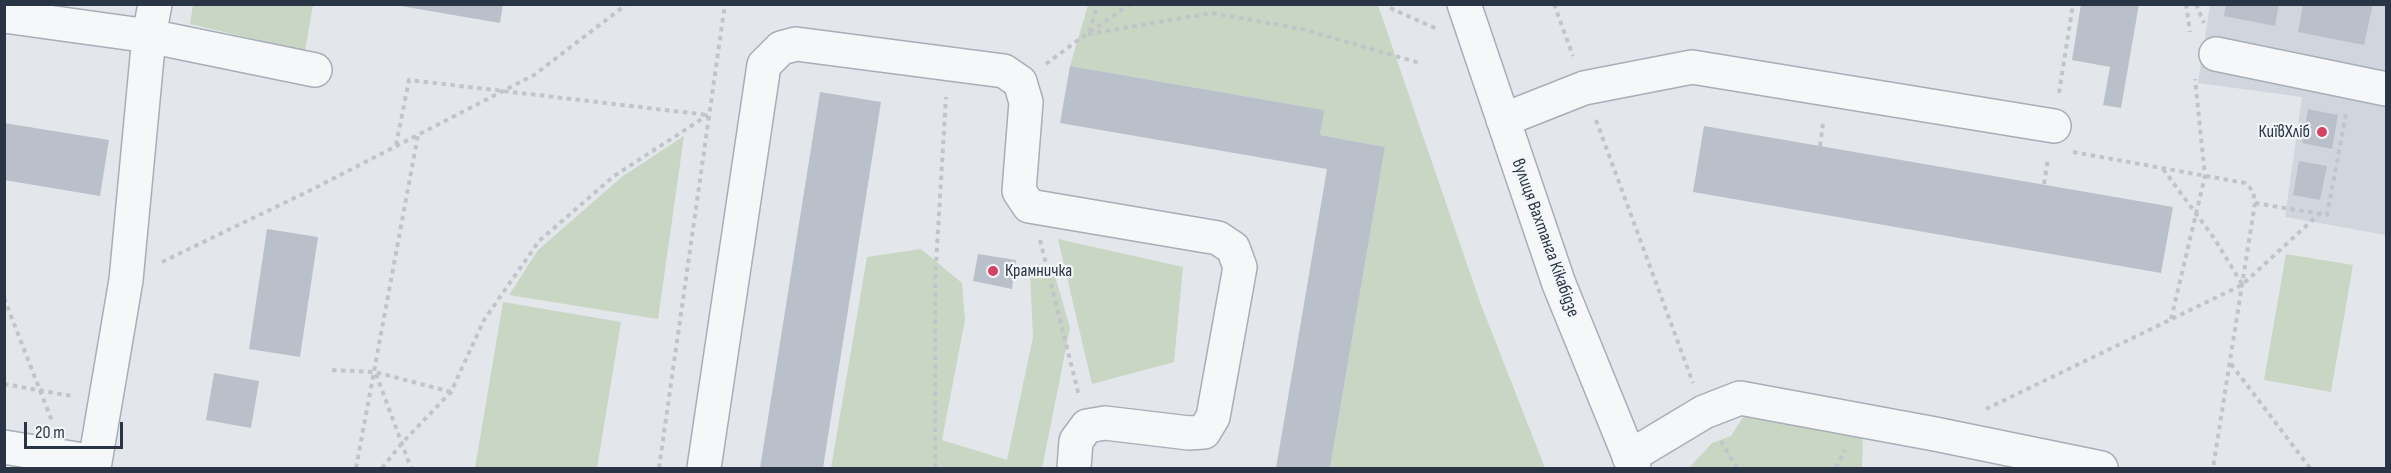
<!DOCTYPE html>
<html>
<head>
<meta charset="utf-8">
<style>
	body { margin:0 }
	#map { position:relative; width:2391px; height:473px; overflow:hidden; background:#e3e7ec; font-family:"Sofia Sans Condensed",sans-serif }
	canvas { display:block }
	.frame { position:absolute; inset:0; border:6px solid #293545; pointer-events:none }
	.scale { position:absolute; left:24px; top:422px; width:99px; height:27px; box-sizing:border-box; border:3px solid #293545; border-top:0; padding-left:8px; font-size:18px; line-height:21px; white-space:nowrap; color:#293545; -webkit-text-stroke:4px #f3f6f9; paint-order:stroke }
</style>
</head>
<body>
<div id="map">
<canvas width="2391" height="473"></canvas>
<div class="frame"></div>
<div class="scale">20 m</div>
</div>
<script>
const ctx = document.querySelector('canvas').getContext('2d');
ctx.lineJoin = 'round';
function paint(path, color) {
  ctx.fillStyle = color;
  ctx.fill(path, 'evenodd');
}
function toPath(rows) {
  const path = new Path2D();
  for (const r of rows) {
    path.moveTo(r[0], r[1]);
    for (let i = 2; i < r.length; i += 2) path.lineTo(r[i], r[i + 1]);
  }
  return path;
}
function stroke(path, color, width, dash) {
  ctx.strokeStyle = color;
  ctx.lineWidth = width;
  ctx.lineCap = dash ? 'butt' : 'round';
  ctx.setLineDash(dash || []);
  ctx.stroke(path);
}
function write(font, color, halo, rows, align = 'center') {
  ctx.font = font + ' "Sofia Sans Condensed",sans-serif';
  ctx.lineWidth = 4.5;
  ctx.setLineDash([]);
  ctx.textBaseline = 'middle';
  ctx.strokeStyle = halo;
  ctx.fillStyle = color;
  for (const [text, x, y, turn = 0] of rows) {
    ctx.save();
    ctx.translate(x, y);
    ctx.rotate((+turn || 0) * Math.PI / 180);
    ctx.textAlign = isNaN(turn) ? turn : align;
    if (halo) ctx.strokeText(text, 0, 0);
    ctx.fillText(text, 0, 0);
    ctx.restore();
  }
}
const built = toPath([
	[2210,5,2386,5,2386,235,2285,217,2302,97,2198,83]
]);
const green = toPath([
	[193,5,313,5,305,51,190,24],
	[1088,5,1378,5,1480,302,1545,468,1330,468,1385,147,1320,135,1323,110,1070,66],
	[684,136,658,319,509,295,538,250,623,176],
	[1058,239,1183,267,1174,362,1092,384],
	[921,249,962,283,965,320,942,440,1007,460,1033,337,1030,273,1055,276,1070,328,1042,468,831,468,867,257],
	[2286,254,2353,265,2331,392,2264,380],
	[503,302,621,322,597,468,475,468],
	[1743,417,1863,435,1862,468,1689,468,1712,443,1731,436]
]);
const building = toPath([
	[389,4,503,4,500,23],
	[2081,4,2139,4,2121,108,2103,105,2110,67,2072,60],
	[2226,4,2279,4,2275,26,2224,16],
	[2303,4,2373,4,2364,45,2298,32],
	[1070,66,1324,110,1320,135,1385,147,1330,468,1276,468,1327,169,1060,123],
	[820,92,881,102,823,468,760,468],
	[2308,109,2338,115,2332,149,2302,143],
	[4,123,109,140,100,196,4,180],
	[1704,126,2173,207,2161,273,1693,192],
	[2299,161,2327,166,2320,200,2293,195],
	[267,229,318,237,300,357,249,349],
	[978,254,1016,260,1012,289,973,281],
	[214,373,259,381,251,428,206,420]
]);
const path = toPath([
	[1554,4,1573,56],
	[2186,4,2190,32],
	[2196,4,2204,23],
	[1390,8,1437,29],
	[1090,32,1130,4],
	[1088,34,1212,13,1302,29,1420,63],
	[1046,64,1089,32,1098,4],
	[2059,93,2073,4],
	[1596,120,1693,383],
	[396,145,409,80,708,115],
	[1820,146,1823,123],
	[2073,152,2245,183,2253,191,2255,203,2213,468],
	[2163,169,2214,238,2242,284],
	[2044,184,2048,159],
	[2255,203,2327,215,2346,114],
	[1040,240,1079,396],
	[162,262,313,189,534,75,627,4],
	[4,298,52,421],
	[2171,319,2205,176,2195,79],
	[2231,364,2310,468],
	[332,370,375,372,451,392],
	[376,374,411,468],
	[4,384,72,396],
	[1986,409,2242,285,2319,214],
	[1721,441,1737,468],
	[356,468,418,135],
	[382,468,402,443,451,392,484,320,539,241,614,176,708,115],
	[659,468,725,4],
	[935,468,935,281,946,97],
	[1836,468,1845,450]
]);
const minor = toPath([
	[1464,4,1559,284,1634,468],
	[4,16,149,36,315,70],
	[2216,54,2386,89],
	[1503,120,1584,88,1692,67,2054,126],
	[4,447,95,462,94,468],
	[1629,457,1704,412,1740,398,1935,434,2101,468],
	[95,462,126,280,149,36,155,4],
	[704,468,764,65,781,48,796,44,1004,71,1020,82,1026,102,1019,191,1029,206,1218,238,1233,248,1240,267,1213,417,1204,432,1189,433,1105,423,1087,426,1076,441,1074,468]
]);
const markers = [
	[2322,132,6,"#d54363"],
	[993,271,6,"#d54363"]
];
const poiNames = [
	["КиївХліб",2310,132],
	["Крамничка",1005,271,"left"]
];
const streetNames = [
	["вулиця Вахтанга Кікабідзе",1545,238,70]
];
paint(built, '#d1d6de');
paint(green, '#c9d6c3');
paint(building, '#bac0ca');
stroke(minor, '#a7aeb7', 36);
stroke(path, '#c1c5ca', 4, [4.5, 4.5]);
stroke(minor, '#f6f7f9', 33);
for (const [x, y, r, color] of markers) {
  const dot = new Path2D();
  dot.arc(x, y, r, 0, 2 * Math.PI);
  ctx.fillStyle = color;
  ctx.fill(dot);
  stroke(dot, '#f3f6f9', 2);
}
write('18px', '#293545', '#f3f6f9', poiNames, 'right');
write('18px', '#293545', '#f3f6f9', streetNames);
</script>
</body>
</html>
